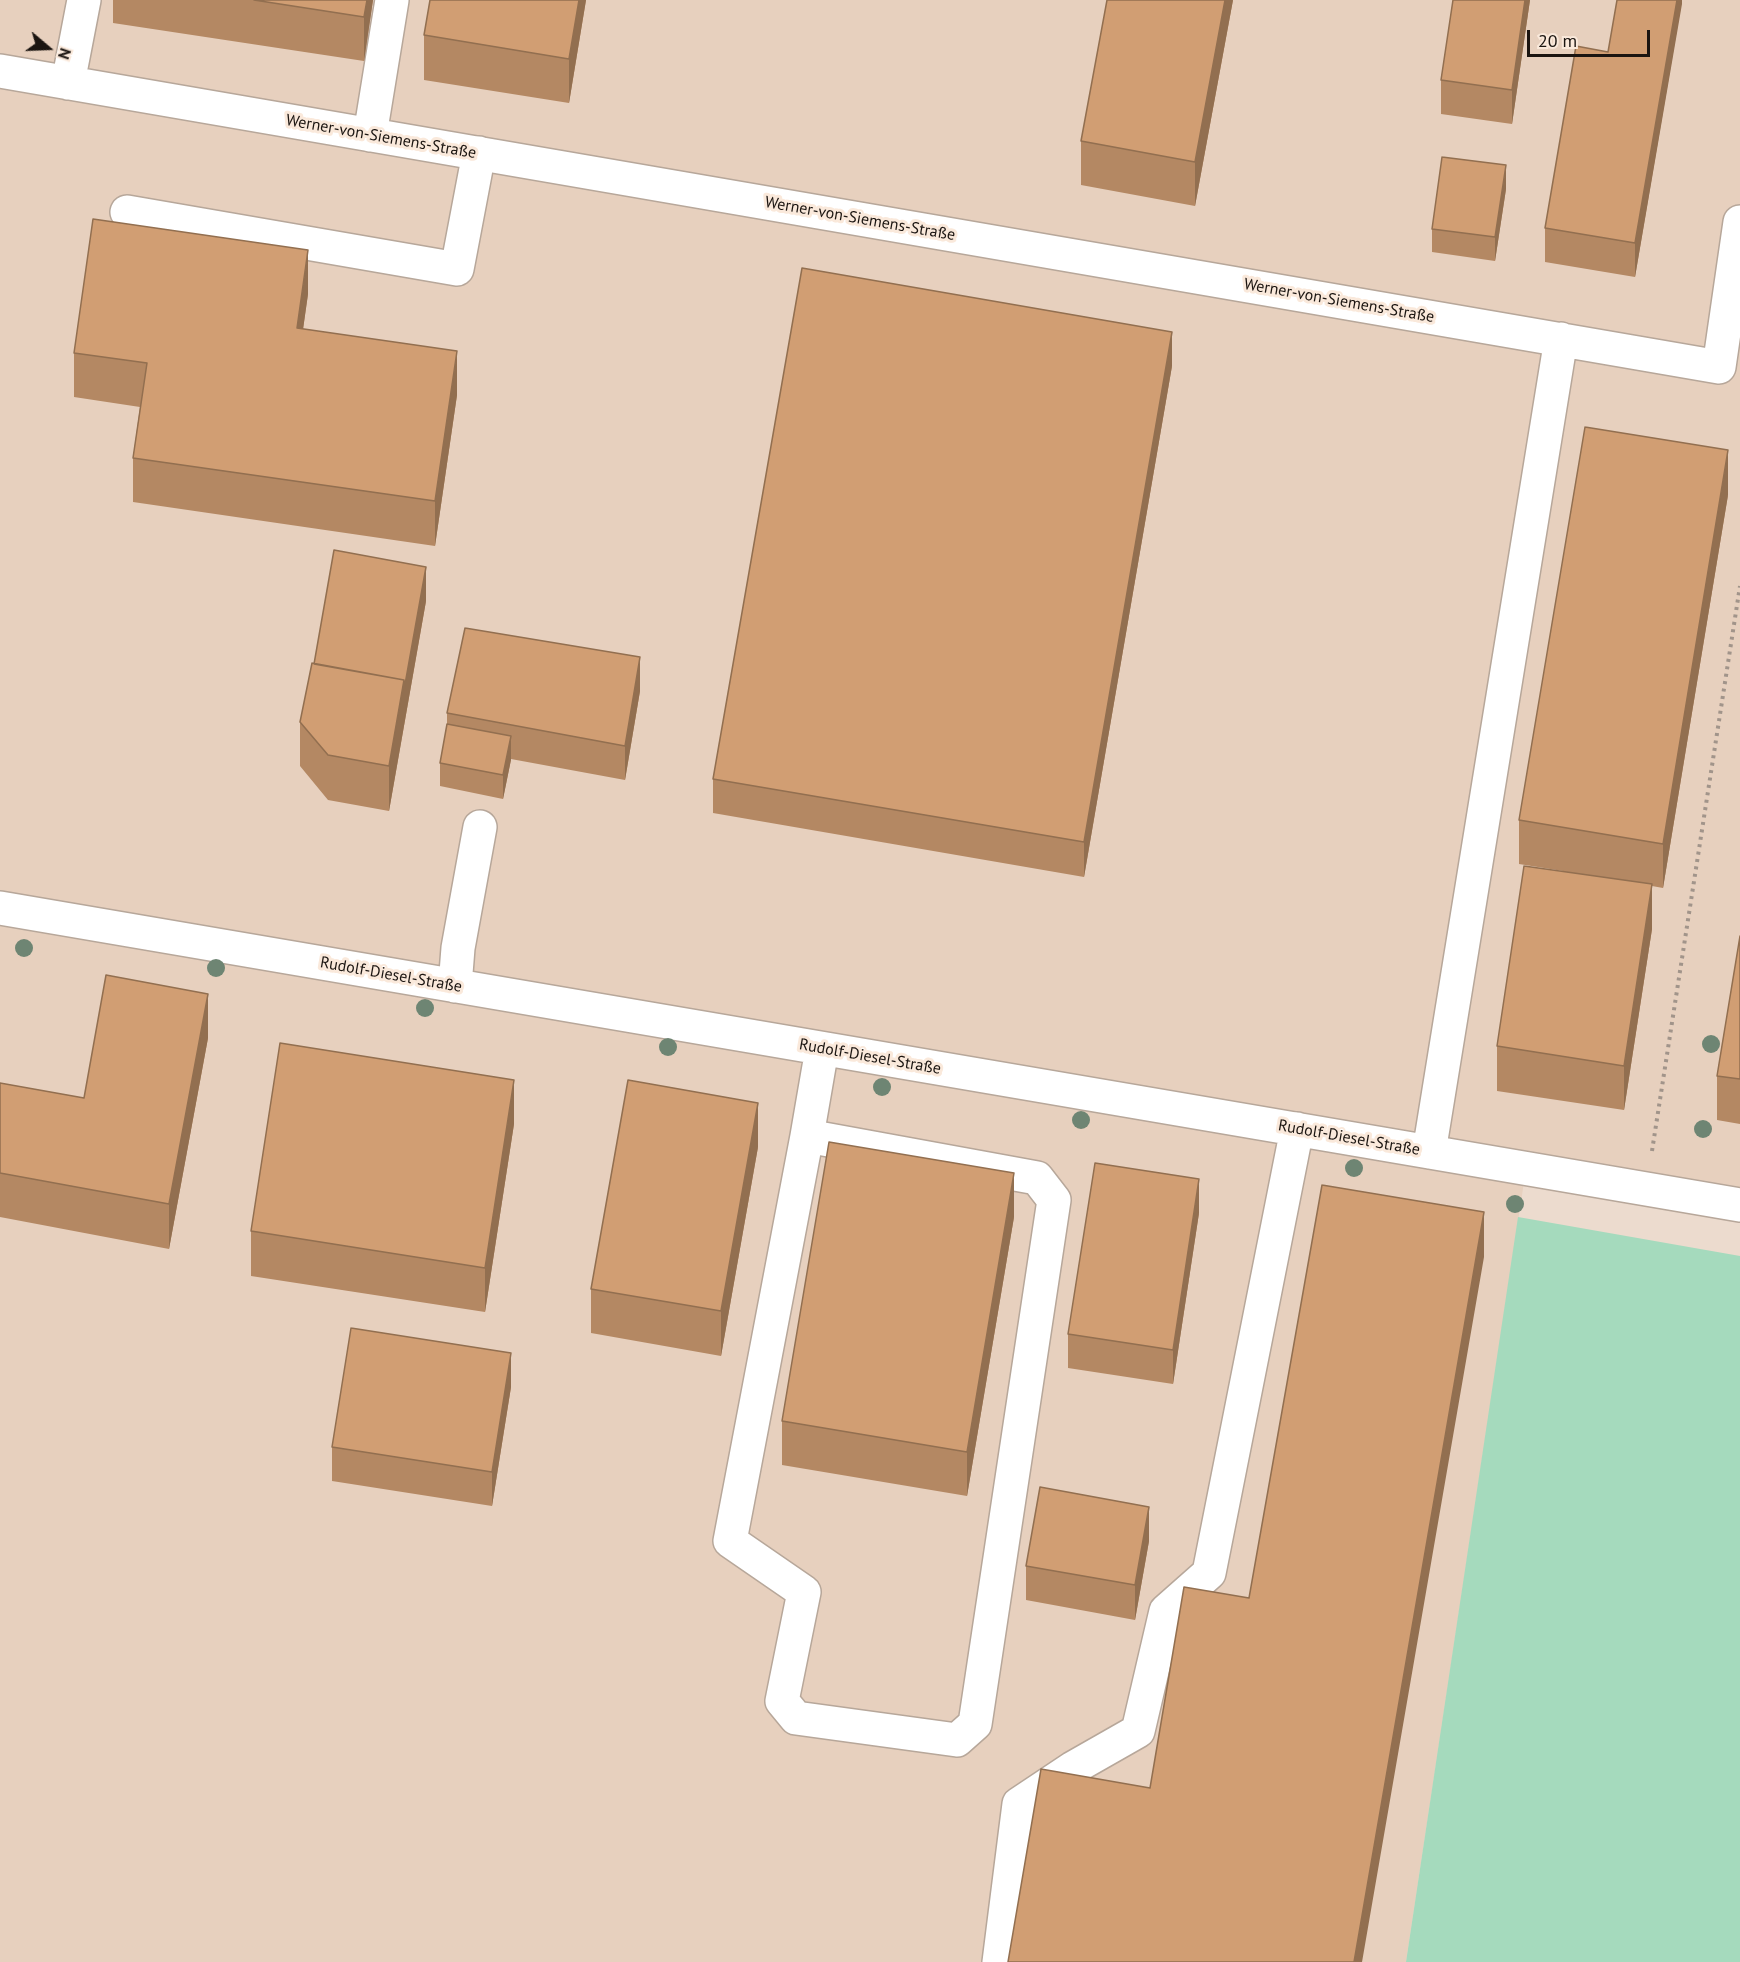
<!DOCTYPE html>
<html>
<head>
<meta charset="utf-8">
<style>
	body { margin:0 }
	#map { position:relative; width:1740px; height:1962px; overflow:hidden; background:#ecdbce; font-family:"PT Sans",sans-serif }
	canvas { display:block }
	.north { position:absolute; left:18px; top:18px; width:60px; height:60px; -webkit-text-stroke:4px #fae9db; paint-order:stroke; rotate:109deg; font-size:16px; font-weight:700; line-height:24px; text-align:center; color:#1b1511 }
	.north::after { content:''; display:block; margin:auto; width:21px; height:27px; background:#1b1511; clip-path:polygon(50% 0,100% 100%,50% 72%,0 100%) }
	.scale { position:absolute; left:1527px; top:30px; width:123px; height:27px; box-sizing:border-box; border:3px solid #1b1511; border-top:0; padding-left:8px; font-size:18px; line-height:21px; white-space:nowrap; color:#1b1511; -webkit-text-stroke:4px #fae9db; paint-order:stroke }
</style>
</head>
<body>
<div id="map">
<canvas width="1740" height="1962"></canvas>
<div class="north">N</div>
<div class="scale">20 m</div>
</div>
<script>
const ctx = document.querySelector('canvas').getContext('2d');
ctx.lineJoin = 'round';
function paint(path, color) {
  ctx.fillStyle = color;
  ctx.fill(path, 'evenodd');
}
function toPath(rows) {
  const path = new Path2D();
  for (const r of rows) {
    path.moveTo(r[0], r[1]);
    for (let i = 2; i < r.length; i += 2) path.lineTo(r[i], r[i + 1]);
  }
  return path;
}
function stroke(path, color, width, dash) {
  ctx.strokeStyle = color;
  ctx.lineWidth = width;
  ctx.lineCap = dash ? 'butt' : 'round';
  ctx.setLineDash(dash || []);
  ctx.stroke(path);
}
function write(font, color, halo, rows, align = 'center') {
  ctx.font = font + ' "PT Sans",sans-serif';
  ctx.lineWidth = 6;
  ctx.setLineDash([]);
  ctx.textBaseline = 'middle';
  ctx.strokeStyle = halo;
  ctx.fillStyle = color;
  for (const [text, x, y, turn = 0] of rows) {
    ctx.save();
    ctx.translate(x, y);
    ctx.rotate((+turn || 0) * Math.PI / 180);
    ctx.textAlign = isNaN(turn) ? turn : align;
    if (halo) ctx.strokeText(text, 0, 0);
    ctx.fillText(text, 0, 0);
    ctx.restore();
  }
}
const built = toPath([
	[0,0,1740,0,1740,1194,1527,1162,1406,1962,0,1962]
]);
const green = toPath([
	[1518,1217,1740,1256,1740,1962,1406,1962]
]);
const path = toPath([
	[1652,1151,1740,586]
]);
const minor = toPath([
	[0,71,1719,367,1740,222],
	[68,83,84,0],
	[370,135,392,0],
	[127,212,457,269,479,153],
	[0,908,1740,1205],
	[455,986,458,948,480,827],
	[807,1136,1037,1178,1054,1200,975,1724,957,1740,796,1718,782,1701,804,1592,730,1541,807,1136,822,1049],
	[1429,1152,1561,339],
	[999,1962,1019,1804,1073,1768,1138,1731,1166,1611,1209,1573,1297,1129]
]);
const trees = [
	[24,948],
	[216,968],
	[425,1008],
	[1711,1044],
	[668,1047],
	[882,1087],
	[1081,1120],
	[1703,1129],
	[1354,1168],
	[1515,1204]
];
const wall = toPath([
	[113,0,373,0,364,61,113,23],
	[430,0,586,0,569,103,424,80,424,35],
	[1233,0,1195,206,1081,185,1081,141],
	[1453,0,1530,0,1512,124,1441,114,1441,80],
	[1682,0,1635,277,1545,262,1545,228,1608,52],
	[1506,189,1495,261,1432,252,1432,229],
	[308,294,303,329,457,395,435,546,133,502,133,458,140,407,74,397,74,353],
	[1172,366,1084,877,713,813,713,779],
	[1728,495,1663,888,1652,886,1652,929,1624,1110,1497,1091,1497,1046,1563,871,1519,864,1519,820],
	[426,601,389,811,328,800,300,766,300,722,314,664],
	[640,691,625,780,511,759,503,799,440,786,440,763,447,724,447,713],
	[1740,936,1740,1124,1717,1120,1717,1076],
	[208,1038,169,1249,0,1217,0,1083,84,1098],
	[514,1124,485,1312,251,1276,251,1231],
	[758,1147,721,1356,591,1333,591,1289],
	[1199,1213,1173,1384,1068,1368,1068,1334],
	[1014,1217,967,1496,782,1465,782,1421],
	[511,1387,492,1506,332,1481,332,1447],
	[1149,1541,1135,1620,1026,1600,1026,1566]
]);
const shadedWall = toPath([
	[367,0,373,0,364,61,364,17],
	[579,0,586,0,569,103,569,59],
	[1225,0,1233,0,1195,206,1195,162],
	[1525,0,1530,0,1512,124,1512,90],
	[1677,0,1682,0,1682,4,1635,277,1635,243],
	[1506,165,1506,189,1495,261,1495,237],
	[308,250,308,294,297,372,297,328],
	[1172,332,1172,366,1084,877,1084,842],
	[457,351,457,395,435,546,435,501],
	[1728,450,1728,495,1663,888,1663,844],
	[426,567,426,601,389,811,389,766,404,680],
	[640,657,640,691,625,780,625,746],
	[511,736,511,760,503,799,503,775],
	[1652,884,1652,929,1624,1110,1624,1066],
	[208,994,208,1038,169,1249,169,1204],
	[514,1080,514,1124,485,1312,485,1268],
	[758,1103,758,1147,721,1356,721,1311],
	[1014,1173,1014,1217,967,1496,967,1452],
	[1199,1179,1199,1213,1173,1384,1173,1350],
	[1484,1212,1484,1257,1362,1962,1354,1962],
	[511,1353,511,1387,492,1506,492,1472],
	[1149,1507,1149,1541,1135,1620,1135,1585]
]);
const building = toPath([
	[254,0,367,0,364,17,254,0],
	[430,0,579,0,569,59,424,35,430,0],
	[1107,0,1225,0,1195,162,1081,141,1107,0],
	[1453,0,1525,0,1512,90,1441,80,1453,0],
	[1617,0,1677,0,1635,243,1545,228,1576,46,1608,52,1617,0],
	[1442,157,1506,165,1495,237,1432,229,1442,157],
	[93,219,308,250,297,328,457,351,435,501,133,458,147,363,74,353,93,219],
	[802,268,1172,332,1084,842,713,779,802,268],
	[1585,427,1728,450,1663,844,1519,820,1585,427],
	[334,550,426,567,404,690,404,680,314,664,334,550],
	[465,628,640,657,625,746,447,713,465,628],
	[312,663,404,680,389,766,328,755,300,722,312,663],
	[447,724,511,736,503,775,440,763,447,724],
	[1524,866,1652,884,1624,1066,1497,1046,1524,866],
	[1740,936,1740,1079,1717,1076,1740,936],
	[106,975,208,994,169,1204,0,1173,0,1083,84,1098,106,975],
	[280,1043,514,1080,485,1268,251,1231,280,1043],
	[628,1080,758,1103,721,1311,591,1289,628,1080],
	[829,1142,1014,1173,967,1452,782,1421,829,1142],
	[1095,1163,1199,1179,1173,1350,1068,1334,1095,1163],
	[1322,1185,1484,1212,1354,1962,1008,1962,1041,1769,1150,1788,1184,1587,1249,1598,1322,1185],
	[351,1328,511,1353,492,1472,332,1447,351,1328],
	[1040,1487,1149,1507,1135,1585,1026,1566,1040,1487]
]);
const streetNames = [
	["Werner-von-Siemens-Straße",381,137,10],
	["Werner-von-Siemens-Straße",860,219,10],
	["Werner-von-Siemens-Straße",1339,301,10],
	["Rudolf-Diesel-Straße",391,975,10],
	["Rudolf-Diesel-Straße",870,1057,10],
	["Rudolf-Diesel-Straße",1349,1138,10]
];
paint(built, '#e7d0be');
paint(green, '#a5dabd');
stroke(minor, '#b7a79a', 36);
stroke(path, '#a1948a', 4, [3, 4.5]);
stroke(minor, '#fff', 33);
ctx.fillStyle = '#6e8573';
for (const [x, y] of trees) {
  ctx.beginPath();
  ctx.arc(x, y, 9, 0, 2 * Math.PI);
  ctx.fill();
}
paint(wall, '#b48863');
paint(shadedWall, '#926f50');
paint(building, '#d19e73');
stroke(building, '#926f50', 1.5);
write('16px', '#1b1511', '#fae9db', streetNames);
</script>
</body>
</html>
